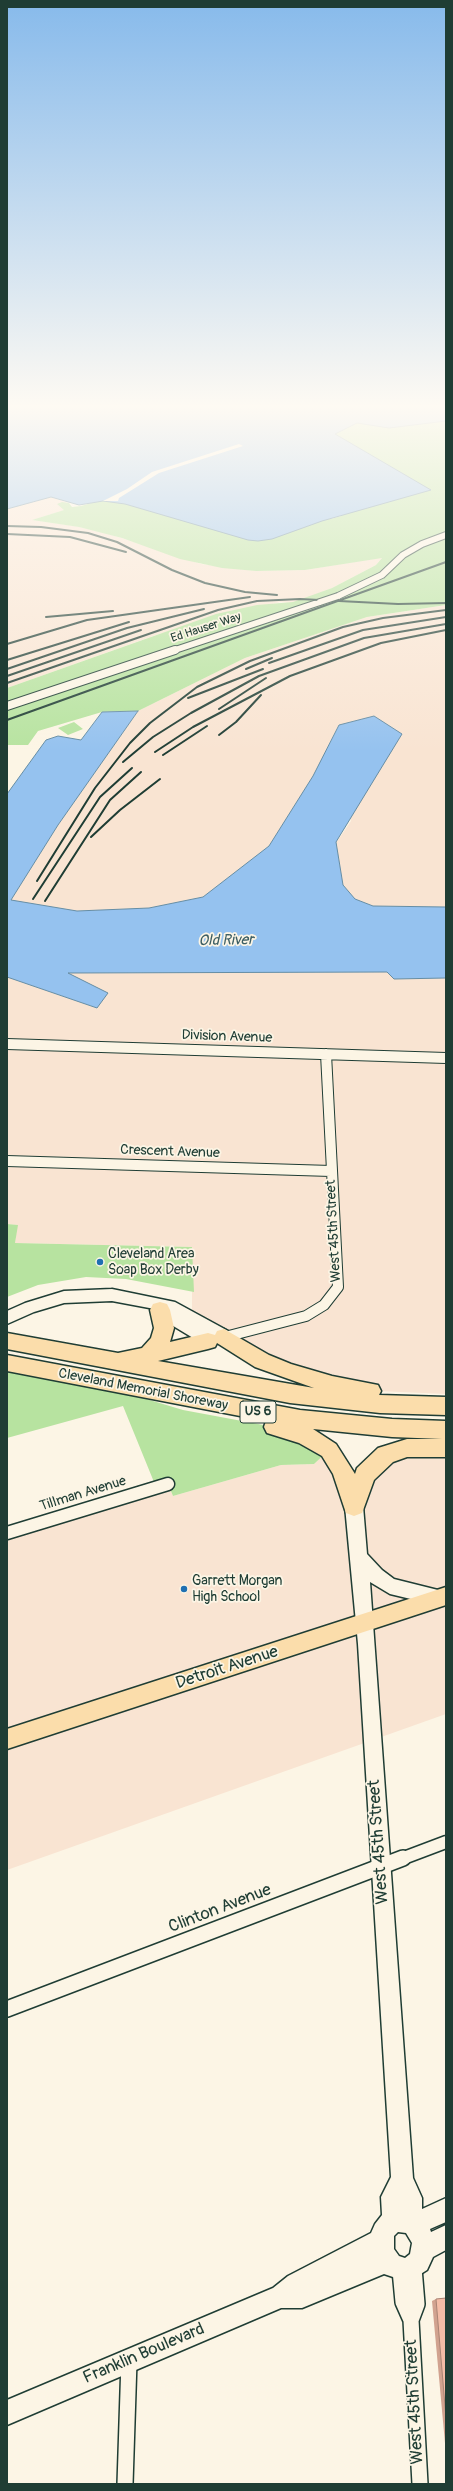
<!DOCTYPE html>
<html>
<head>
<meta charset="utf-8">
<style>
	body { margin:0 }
	#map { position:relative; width:453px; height:2491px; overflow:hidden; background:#fcf5e5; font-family:Pangolin,sans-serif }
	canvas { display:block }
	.frame { position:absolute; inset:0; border:8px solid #1f3d34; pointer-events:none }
</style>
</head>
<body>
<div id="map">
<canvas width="453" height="2491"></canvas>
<div class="frame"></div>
</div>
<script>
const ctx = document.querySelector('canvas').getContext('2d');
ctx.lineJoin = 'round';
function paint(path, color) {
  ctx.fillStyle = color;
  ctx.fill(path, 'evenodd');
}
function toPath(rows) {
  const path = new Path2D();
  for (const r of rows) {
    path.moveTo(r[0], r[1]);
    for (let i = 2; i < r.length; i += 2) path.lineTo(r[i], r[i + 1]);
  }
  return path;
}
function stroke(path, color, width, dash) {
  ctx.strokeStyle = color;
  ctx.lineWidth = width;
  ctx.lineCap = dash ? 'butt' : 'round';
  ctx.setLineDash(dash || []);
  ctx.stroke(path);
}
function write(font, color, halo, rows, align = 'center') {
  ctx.font = font + ' Pangolin,sans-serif';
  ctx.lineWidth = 3.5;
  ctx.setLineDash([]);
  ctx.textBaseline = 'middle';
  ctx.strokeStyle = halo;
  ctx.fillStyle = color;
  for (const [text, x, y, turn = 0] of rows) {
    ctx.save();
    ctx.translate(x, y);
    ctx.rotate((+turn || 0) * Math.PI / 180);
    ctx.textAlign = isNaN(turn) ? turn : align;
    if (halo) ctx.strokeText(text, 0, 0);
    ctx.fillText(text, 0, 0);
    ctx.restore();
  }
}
const built = toPath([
	[51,497,69,503,58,504,65,510,33,520,75,526,106,533,201,564,256,571,305,570,383,557,376,565,332,588,293,603,280,602,156,635,7,688,7,509],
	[446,605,446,907,373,906,355,899,343,885,336,843,351,821,339,725,313,776,269,846,203,897,149,908,77,911,11,900,58,825,138,711,245,658,367,617],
	[387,972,394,979,446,978,446,1394,378,1391,317,1381,192,1317,192,1247,15,1243,17,1225,7,1224,7,977,97,1008,67,973],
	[446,1448,446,1714,7,1870,7,1533,168,1484,173,1496,281,1465,314,1464,329,1450,348,1485,373,1465]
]);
const green = toPath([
	[446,404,446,605,367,617,245,658,138,711,102,712,38,731,28,745,7,745,7,688,216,614,257,605,293,602,332,588,376,565,382,558,305,570,256,571,222,568,180,559,122,538,79,527,32,520,64,510,57,504,62,502,69,503,72,507,81,506,105,499,128,504,238,488,302,528,313,524,240,464,331,519,341,516,268,456,359,510,380,504,320,440,344,423],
	[74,722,83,729,68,735,58,728],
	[7,1224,18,1225,15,1243,192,1247,194,1292,126,1279,86,1277,38,1285,7,1297],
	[7,1363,73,1377,183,1410,285,1429,329,1450,314,1464,281,1465,173,1496,168,1484,156,1487,123,1406,7,1438]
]);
const water = toPath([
	[7,404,446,404,446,421,389,428,357,423,335,434,431,490,322,521,272,539,258,541,248,540,125,504,103,501,79,505,51,497,7,509,7,404],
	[138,711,58,825,11,900,77,911,149,908,203,897,269,846,313,776,339,725,374,716,402,734,336,842,343,885,355,899,373,906,446,907,446,978,394,979,387,972,68,973,108,993,97,1008,7,977,7,794,46,740,58,736,81,740,102,712,138,711]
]);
const pier = toPath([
	[239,444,243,446,159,473,119,498,118,501,103,501,127,489,152,472]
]);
const streetFar4 = toPath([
	[338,596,382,575,403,555,422,544,446,535],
	[172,651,320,602]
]);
const streetFar3 = toPath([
	[7,706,175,650]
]);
const streetFar2 = toPath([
	[7,1044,446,1058],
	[7,1161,331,1171],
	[221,1338,306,1316,324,1305,338,1287,326,1054]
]);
const streetFar1 = toPath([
	[7,1533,168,1484],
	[401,1859,446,1842]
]);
const street = toPath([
	[7,2009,403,1858],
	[400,2270,403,2302,411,2320,420,2484],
	[411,2320,417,2304,414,2268],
	[125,2484,129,2361]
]);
const secondary = toPath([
	[112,1289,175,1302,230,1332,232,1337,230,1342,224,1343,215,1340,214,1346,208,1347,160,1318,158,1314,160,1310,112,1301,64,1303,34,1312,7,1324,7,1311,25,1303,64,1291,112,1289],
	[354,1498,360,1501,363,1506,367,1554,382,1570,394,1579,446,1592,446,1604,440,1606,390,1594,370,1582,413,2178,422,2198,422,2209,446,2198,446,2222,430,2229,431,2232,446,2225,446,2250,433,2257,427,2270,408,2282,384,2274,302,2308,281,2308,7,2425,7,2400,273,2288,288,2276,371,2233,375,2224,382,2215,381,2197,391,2177,358,1644,345,1506,348,1501,354,1498],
	[398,2232,406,2233,412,2243,410,2254,405,2258,399,2256,394,2249,394,2236,398,2232]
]);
const primary = toPath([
	[446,1587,446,1605,7,1749,7,1729,446,1587]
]);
const highway = toPath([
	[160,1302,167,1304,170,1310,174,1328,170,1342,208,1333,215,1335,217,1331,224,1329,269,1355,291,1364,332,1376,378,1385,381,1391,379,1395,446,1397,446,1415,380,1413,290,1403,7,1349,7,1333,118,1353,142,1348,151,1338,154,1328,150,1310,153,1304,160,1302],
	[217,1343,255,1367,314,1388,158,1361,208,1349,215,1347,217,1343],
	[7,1355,300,1410,392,1419,446,1421,446,1457,407,1457,393,1462,374,1480,362,1513,354,1516,346,1513,333,1474,322,1456,299,1443,267,1433,264,1427,266,1421,7,1371,7,1355],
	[313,1429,392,1437,442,1439,407,1439,378,1448,357,1468,355,1474,336,1444,313,1429]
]);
const rail = toPath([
	[7,526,41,527,88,533,117,542,172,570,205,583,245,592,277,595],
	[7,534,70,537,126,552],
	[46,617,113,611],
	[7,644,87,620,250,597],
	[7,660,129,622],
	[269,663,363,630,446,617],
	[7,669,127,628,204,609],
	[246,669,272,658],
	[7,676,141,630],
	[7,683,218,610,257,601,300,599,398,604,446,603],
	[188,698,263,669],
	[219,709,266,678],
	[7,720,446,562],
	[219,735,236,722,261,695],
	[155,752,193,727,290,676,381,643,446,630],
	[163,755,207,726],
	[123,762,153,737,191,713,259,676,364,638,446,624],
	[91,837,120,810,160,779],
	[37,881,95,788,130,743,150,723,197,687,250,661,343,627,383,618,446,610],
	[33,899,100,797,132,768],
	[45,901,110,800,141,772]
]);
const streetBridge = toPath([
	[320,602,338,596]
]);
const wall = toPath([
	[446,2298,446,2454,432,2301,436,2299]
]);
const building = toPath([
	[446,2298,446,2418,436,2299,446,2298]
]);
const markers = [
	[100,1262,4,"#1f6fb2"],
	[184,1589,4,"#1f6fb2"]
];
const farStreetnames = [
	["Ed Hauser Way",206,628,-18]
];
const shields = [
	[258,1412,36]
];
const shieldNames = [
	["US 6",258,1412]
];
const streetNames = [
	["Division Avenue",227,1037,2],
	["Crescent Avenue",170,1152,2],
	["West 45th Street",334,1231,-93],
	["Cleveland Memorial Shoreway",143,1390,11],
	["Tillman Avenue",83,1494,-17]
];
const poiNames = [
	["Cleveland Area",108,1254],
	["Soap Box Derby",108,1270],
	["Garrett Morgan",192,1581],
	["High School",192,1597]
];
const waterNames = [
	["Old River",226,941,-1]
];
const nearStreetnames = [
	["Detroit Avenue",227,1668,-18],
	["West 45th Street",379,1842,-94],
	["Clinton Avenue",220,1909,-21],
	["Franklin Boulevard",144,2354,-23],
	["West 45th Street",415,2402,-93]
];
paint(built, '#f9e4d2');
paint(green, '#b7e3a0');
paint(water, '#95c2ef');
stroke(water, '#668da4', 1);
paint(pier, '#fcf5e5');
stroke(streetFar4, '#1f3d34', 8);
stroke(streetFar3, '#1f3d34', 10);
stroke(streetFar2, '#1f3d34', 12);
stroke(streetFar1, '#1f3d34', 15);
stroke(street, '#1f3d34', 18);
stroke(secondary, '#1f3d34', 3);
stroke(primary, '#1f3d34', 3);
stroke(highway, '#1f3d34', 3);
stroke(streetFar4, '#fcf5e5', 6);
stroke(streetFar3, '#fcf5e5', 8);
stroke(streetFar2, '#fcf5e5', 10);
stroke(streetFar1, '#fcf5e5', 12);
stroke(street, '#fcf5e5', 15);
paint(secondary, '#fcf5e5');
paint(primary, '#fbddab');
paint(highway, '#fbddab');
stroke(rail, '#1f3d34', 2);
stroke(streetBridge, '#1f3d34', 8, []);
stroke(streetBridge, '#fcf5e5', 6);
paint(wall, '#d1a28f');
paint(building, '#f3bca6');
stroke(building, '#aa8474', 1);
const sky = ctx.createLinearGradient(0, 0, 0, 752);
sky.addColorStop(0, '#87baeb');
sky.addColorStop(0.54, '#fefaf3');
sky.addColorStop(1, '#fefaf300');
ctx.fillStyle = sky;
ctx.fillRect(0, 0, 453, 752);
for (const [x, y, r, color] of markers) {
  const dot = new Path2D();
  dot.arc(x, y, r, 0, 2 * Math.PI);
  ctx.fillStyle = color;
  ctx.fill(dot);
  stroke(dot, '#fcf5e5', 1.5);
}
write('12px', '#1f3d34', '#fcf5e5', farStreetnames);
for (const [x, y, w] of shields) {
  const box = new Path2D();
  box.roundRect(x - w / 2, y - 11, w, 22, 3);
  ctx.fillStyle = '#fcf5e5';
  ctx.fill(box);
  stroke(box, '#1f3d34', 1);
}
write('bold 13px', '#1f3d34', null, shieldNames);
write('14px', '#1f3d34', '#fcf5e5', streetNames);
write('14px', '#1f3d34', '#fcf5e5', poiNames, 'left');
write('italic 15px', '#3c5e63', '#fcf5e5', waterNames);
write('17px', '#1f3d34', '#fcf5e5', nearStreetnames);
</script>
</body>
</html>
